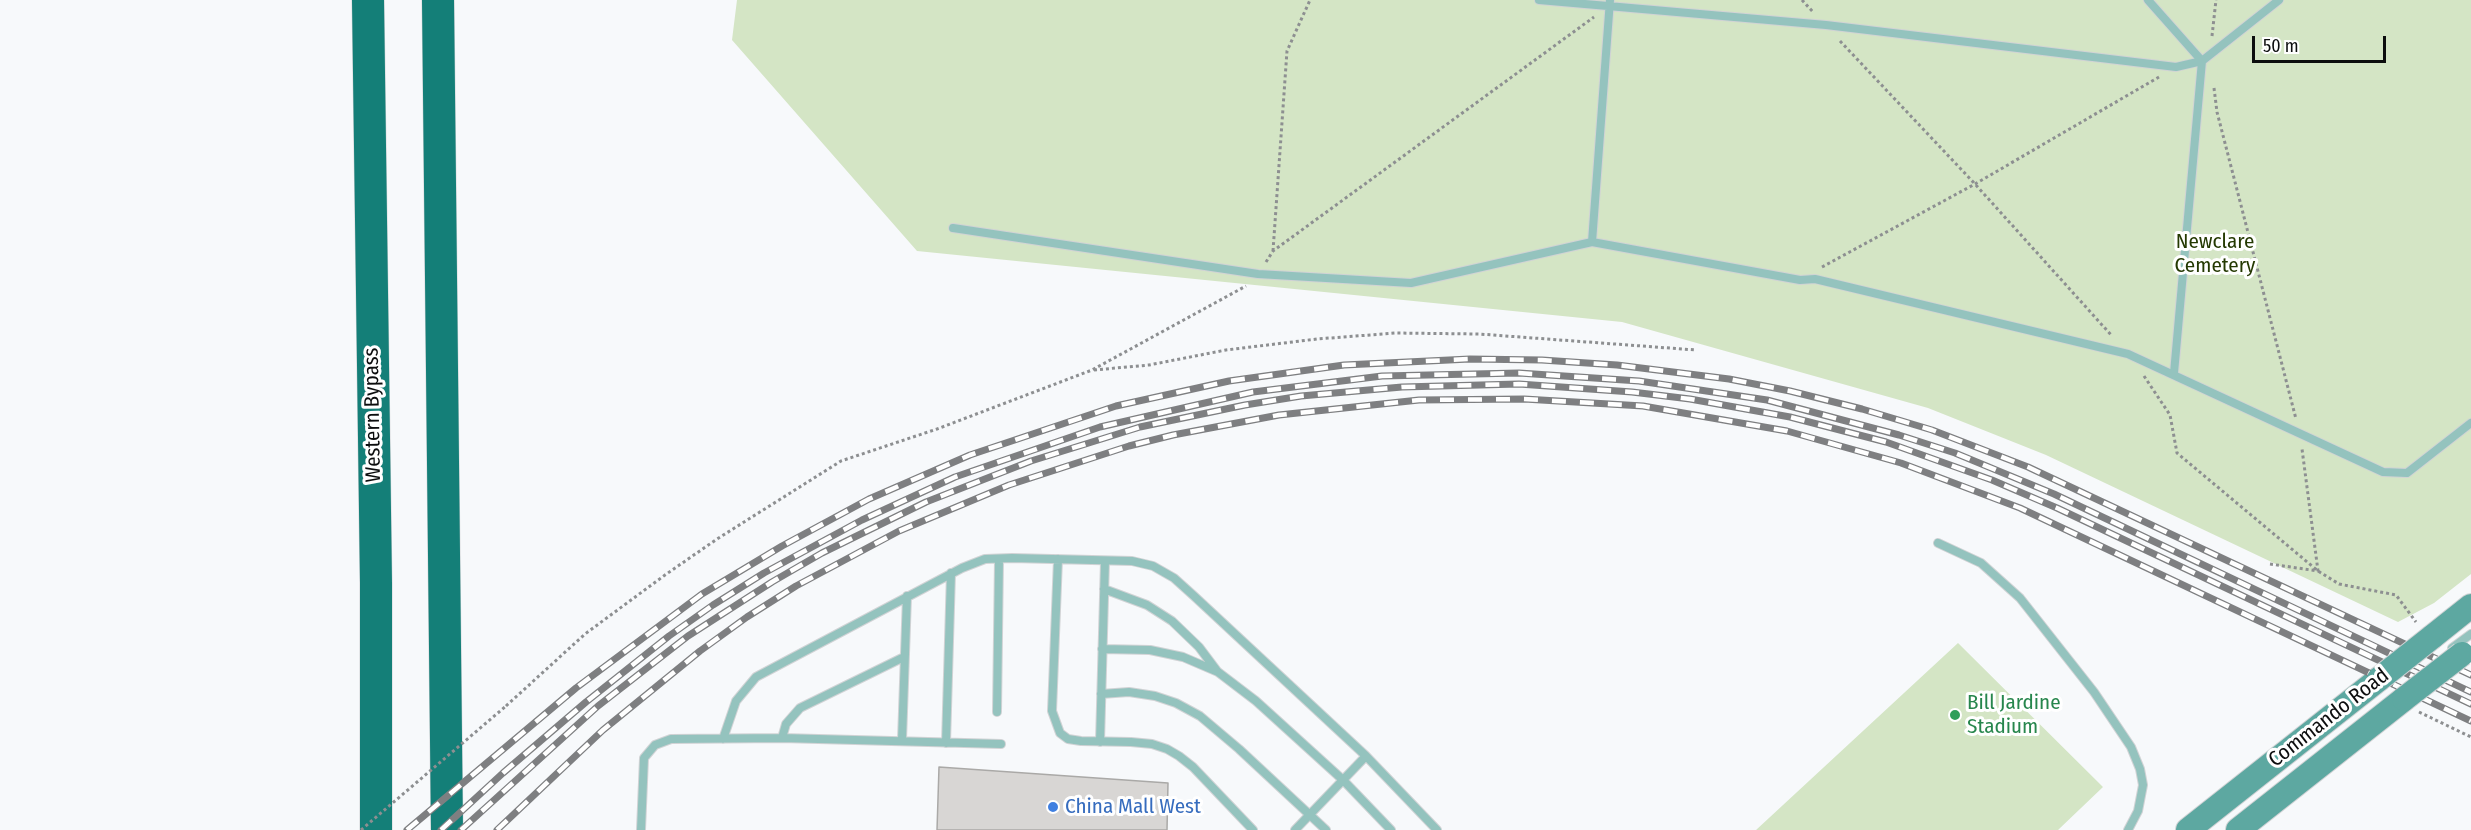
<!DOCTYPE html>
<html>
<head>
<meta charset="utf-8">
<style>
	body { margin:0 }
	#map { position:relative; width:2471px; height:830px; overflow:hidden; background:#f7f9fb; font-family:"Fira Sans Condensed",sans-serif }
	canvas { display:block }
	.scale { position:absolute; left:2252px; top:36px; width:134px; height:27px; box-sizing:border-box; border:3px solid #0c0d0e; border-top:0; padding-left:8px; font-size:18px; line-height:21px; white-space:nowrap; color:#0c0d0e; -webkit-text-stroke:4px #fff; paint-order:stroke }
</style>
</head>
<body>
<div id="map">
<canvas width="2471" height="830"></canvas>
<div class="scale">50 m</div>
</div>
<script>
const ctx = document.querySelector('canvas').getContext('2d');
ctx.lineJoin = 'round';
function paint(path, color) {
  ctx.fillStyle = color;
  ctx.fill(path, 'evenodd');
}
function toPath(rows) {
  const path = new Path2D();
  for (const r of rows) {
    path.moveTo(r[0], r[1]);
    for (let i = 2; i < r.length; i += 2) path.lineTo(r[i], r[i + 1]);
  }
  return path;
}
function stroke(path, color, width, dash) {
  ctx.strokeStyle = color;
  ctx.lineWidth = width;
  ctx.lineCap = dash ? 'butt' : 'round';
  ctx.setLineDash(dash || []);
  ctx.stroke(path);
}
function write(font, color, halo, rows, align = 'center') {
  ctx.font = font + ' "Fira Sans Condensed",sans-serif';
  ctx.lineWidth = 6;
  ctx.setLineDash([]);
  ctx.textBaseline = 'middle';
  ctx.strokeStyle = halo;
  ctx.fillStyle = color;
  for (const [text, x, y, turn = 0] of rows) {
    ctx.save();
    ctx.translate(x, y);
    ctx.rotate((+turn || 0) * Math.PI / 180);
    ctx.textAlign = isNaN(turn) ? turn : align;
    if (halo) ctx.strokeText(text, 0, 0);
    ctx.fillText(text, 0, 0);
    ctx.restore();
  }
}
const green = toPath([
	[737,0,2471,0,2471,574,2434,603,2398,622,2046,455,1928,408,1622,322,917,251,732,40],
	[1958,643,2103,787,2058,830,1756,830]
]);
const building = toPath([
	[939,767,1168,783,1167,830,937,830,939,767]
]);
const path = toPath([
	[1802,0,1813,12],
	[2212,36,2216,0],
	[1840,41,1975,184,2112,336],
	[2214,88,2217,112,2296,419],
	[1273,251,1287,51,1310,0],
	[1266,262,1273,251,1594,17],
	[1822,267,1975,184,2159,77],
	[1094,370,1149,365,1226,350,1317,339,1396,333,1479,334,1696,350],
	[2144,376,2170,415,2177,453,2318,571,2339,584,2396,595,2416,622],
	[2270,564,2318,571,2302,449],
	[506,706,585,634,665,575,717,539,841,461,937,429,1092,370,1246,286],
	[2419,712,2471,737]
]);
const service = toPath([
	[1539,0,1826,25,2176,67,2202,61,2279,0],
	[2148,0,2202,61,2174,373],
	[953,228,1258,274,1411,283,1592,242,1800,280,1815,279,2128,354,2383,472,2407,473,2471,423],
	[1592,242,1610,0],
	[1938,543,1981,563,2020,598,2094,692,2131,747,2140,769,2143,785,2138,811,2128,830],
	[1058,559,1052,711,1060,733,1068,739,1081,741,1131,742,1152,744,1167,749,1179,756,1193,767,1253,830],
	[1104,589,1147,605,1172,621,1199,647,1217,671],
	[2452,648,2471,634],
	[1102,649,1150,650,1183,657,1218,672,1256,701,1343,780,1391,830],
	[1101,694,1129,692,1155,696,1176,703,1200,716,1239,749,1326,830],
	[997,712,999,559],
	[782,738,786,724,800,708,904,657],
	[723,739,736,701,756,677,962,568,985,559,1012,558,1132,561,1153,566,1174,578,1194,596,1366,756,1437,830],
	[902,740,907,596],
	[1100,742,1105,561],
	[946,743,951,573],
	[641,830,644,758,655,745,671,739,782,738,1001,744],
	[1295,830,1366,756]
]);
const secondary = toPath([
	[2432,637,2471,606],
	[2188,830,2379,679],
	[2238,830,2404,699]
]);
const motorway = toPath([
	[368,0,376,583,376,830],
	[438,0,447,830]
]);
const rail = toPath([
	[407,830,576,688,702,594,782,546,869,499,970,455,1116,406,1229,381,1344,365,1470,359,1542,360,1617,365,1729,379,1790,391,1862,409,1932,430,2028,467,2471,675],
	[441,830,503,773,586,702,669,636,713,605,764,573,862,520,955,477,1100,427,1253,392,1382,376,1519,373,1639,381,1767,400,1899,435,1955,453,2054,494,2471,692],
	[461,830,598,706,688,636,772,582,822,553,926,502,1031,461,1140,427,1245,405,1301,396,1402,387,1519,384,1632,392,1690,399,1790,417,1886,442,1992,480,2057,508,2471,704],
	[497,830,603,730,700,651,747,617,796,586,899,531,1009,485,1129,446,1173,435,1279,415,1419,400,1524,399,1643,406,1787,431,1901,463,2020,508,2471,721]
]);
const pathBridge = toPath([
	[361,830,506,706]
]);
const secondaryBridge = toPath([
	[2379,679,2432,637],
	[2404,699,2462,654]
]);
const markers = [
	[1955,715,6,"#2e9e5b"],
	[1053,807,6,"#3f7fe0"]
];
const parkNames = [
	["Newclare",2215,242],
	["Cemetery",2215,266]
];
const streetNames = [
	["Western Bypass",373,415,-91],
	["Commando Road",2329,718,-38]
];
const leisureNames = [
	["Bill Jardine",1967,703],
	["Stadium",1967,727]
];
const shopNames = [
	["China Mall West",1065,807]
];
paint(green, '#d4e5c5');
paint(building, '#d8d6d4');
stroke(building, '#aaa9a7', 1.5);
stroke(service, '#d1d3d5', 10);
stroke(secondary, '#d1d3d5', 26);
stroke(motorway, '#d1d3d5', 33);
stroke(path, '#8d8f91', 3, [3, 3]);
stroke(service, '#94c3be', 8);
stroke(secondary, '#5da8a1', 24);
stroke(motorway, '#147f78', 32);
stroke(rail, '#7e7f81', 7);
stroke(rail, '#fff', 4.5, [14]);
stroke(secondaryBridge, '#d1d3d5', 26, []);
stroke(pathBridge, '#8d8f91', 3, [3, 3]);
stroke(secondaryBridge, '#5da8a1', 24);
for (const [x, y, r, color] of markers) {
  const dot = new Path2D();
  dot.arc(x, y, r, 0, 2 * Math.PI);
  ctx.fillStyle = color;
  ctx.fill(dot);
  stroke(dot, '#fff', 2);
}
write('21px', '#243902', '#fff', parkNames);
write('21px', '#0c0d0e', '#fff', streetNames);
write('21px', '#27864d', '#fff', leisureNames, 'left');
write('21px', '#366cbe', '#fff', shopNames, 'left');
</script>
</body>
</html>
